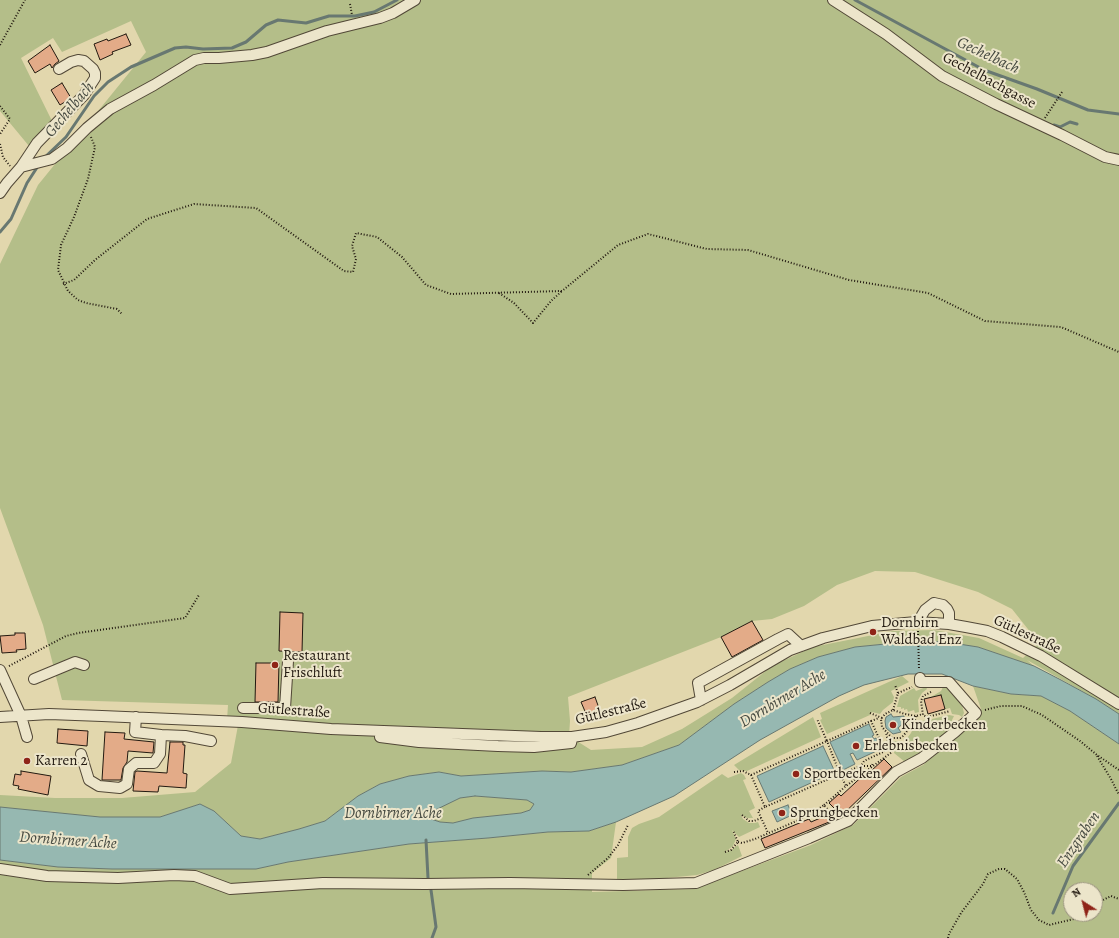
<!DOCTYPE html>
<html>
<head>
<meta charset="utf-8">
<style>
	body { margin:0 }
	#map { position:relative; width:1119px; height:938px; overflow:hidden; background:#e2d7ad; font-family:Alegreya,serif }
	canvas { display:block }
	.north { position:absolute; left:1063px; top:882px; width:40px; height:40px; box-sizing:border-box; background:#ece5ca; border:1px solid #9b9380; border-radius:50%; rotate:324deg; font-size:11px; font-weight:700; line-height:16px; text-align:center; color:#221910 }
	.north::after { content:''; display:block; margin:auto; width:14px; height:18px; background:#8f2418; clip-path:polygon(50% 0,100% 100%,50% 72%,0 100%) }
</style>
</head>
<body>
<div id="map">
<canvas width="1119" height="938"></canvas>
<div class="north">N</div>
</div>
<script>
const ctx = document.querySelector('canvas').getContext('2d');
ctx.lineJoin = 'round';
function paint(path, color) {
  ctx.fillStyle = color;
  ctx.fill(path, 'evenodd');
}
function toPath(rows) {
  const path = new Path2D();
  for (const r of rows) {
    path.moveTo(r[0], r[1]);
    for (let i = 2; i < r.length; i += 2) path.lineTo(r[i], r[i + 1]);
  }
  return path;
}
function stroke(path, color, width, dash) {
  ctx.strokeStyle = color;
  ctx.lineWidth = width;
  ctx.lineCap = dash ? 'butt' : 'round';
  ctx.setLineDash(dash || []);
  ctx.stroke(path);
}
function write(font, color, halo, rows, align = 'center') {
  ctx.font = font + ' Alegreya,serif';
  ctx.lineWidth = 4;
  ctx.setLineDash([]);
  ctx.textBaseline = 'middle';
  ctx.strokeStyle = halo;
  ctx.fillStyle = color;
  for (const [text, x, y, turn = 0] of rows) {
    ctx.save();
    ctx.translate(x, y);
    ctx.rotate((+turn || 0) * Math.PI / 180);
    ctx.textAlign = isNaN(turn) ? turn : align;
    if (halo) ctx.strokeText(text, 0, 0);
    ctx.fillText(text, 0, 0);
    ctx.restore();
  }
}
const green = toPath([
	[0,0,1119,0,1119,714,1096,699,1027,660,1034,666,978,647,916,641,855,647,818,657,790,669,768,682,734,704,679,745,622,765,571,772,542,771,461,776,439,772,409,776,380,784,358,796,325,821,299,829,260,839,241,836,214,811,200,804,160,817,100,817,0,807,0,795,55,798,122,798,195,792,231,763,239,720,227,720,228,705,62,700,43,625,0,508,0,264,38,185,146,52,131,21,62,52,53,38,21,58,52,121,29,146,0,111],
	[875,571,915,572,978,592,1012,609,1039,643,1023,658,979,638,934,630,893,631,813,647,772,666,732,698,682,729,642,747,591,750,569,736,570,721,568,697,721,637,752,621,772,619,804,606,837,585],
	[902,676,909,682,891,691,894,697,893,702,883,710,880,714,872,712,870,715,827,734,820,720,822,719,820,713],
	[944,685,962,705,964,713,962,717,959,715,952,714,950,708,928,714,924,699,931,697,941,691],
	[973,686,1011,694,1041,696,1070,711,1119,744,1119,938,0,938,0,860,58,867,112,869,256,869,288,862,409,844,488,838,548,832,589,831,616,822,611,858,592,873,592,892,694,889,811,845,853,825,901,777,923,765,979,718,981,709],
	[1071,890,1095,890,1095,914,1071,914],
	[926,687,927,689,922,693,918,700,919,712,915,713,914,710,908,712,907,709,904,710,904,708,901,709,901,707,897,707,900,696,914,688,916,691],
	[949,715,954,716,952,720,953,724,950,728,950,731,918,755,905,762,894,753,895,748,890,741,901,741,902,743,908,742,909,739,908,737,911,733,914,725,925,720,926,723,929,724,932,719],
	[813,717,821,737,747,771,739,770,734,765],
	[741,773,744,775,746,779,743,780,755,808,749,811,753,818,747,818,741,815,743,819,749,823,755,823,758,822,760,827,739,837,732,830,736,839,733,846,725,852,731,850,738,845,742,856,714,870,697,875,656,879,617,879,617,858,628,857,628,837,632,828,639,824,659,817,722,774,728,778],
	[475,796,527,800,534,804,530,810,521,813,473,818,453,823,440,822,428,818,425,814,460,798]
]);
const water = toPath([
	[916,641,946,642,978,647,1034,666,1061,680,1096,699,1119,714,1119,744,1070,711,1041,696,1011,694,973,686,942,674,908,674,864,685,839,696,760,740,674,796,616,822,589,831,548,832,488,838,409,844,288,862,256,869,112,869,58,867,0,860,0,807,100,817,160,817,200,804,214,811,241,836,260,839,299,829,325,821,358,796,380,784,409,776,439,772,461,776,542,771,571,772,622,765,679,745,734,704,768,682,790,669,818,657,855,647,916,641],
	[475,796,527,800,534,804,530,810,521,813,473,818,453,823,440,822,428,818,425,815,460,798,475,796],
	[891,714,893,717,904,716,904,718,912,719,905,719,906,721,898,728,901,732,893,734,886,728,885,721,886,717,891,714],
	[869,724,874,735,872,736,874,739,876,738,881,749,857,760,853,753,850,754,855,764,843,770,830,742,869,724],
	[823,746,835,772,769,802,757,776,823,746],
	[788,805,792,815,777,822,772,811,788,805]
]);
const stream = toPath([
	[855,0,984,70,1037,89,1088,110,1119,114],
	[1054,125,1060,127,1070,122,1077,124],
	[43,159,66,137,94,96,108,82,131,67,175,48,186,47,203,49,232,48,246,42,266,25,278,20,306,23,329,16,355,16,374,12,397,0],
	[0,232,11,219,27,183,38,166],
	[426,840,428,878],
	[431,890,436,927,432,938],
	[1053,913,1073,866,1119,803]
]);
const building = toPath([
	[126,34,131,45,112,52,113,54,100,60,94,44,107,39,108,41,126,34],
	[50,45,59,61,55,64,52,68,50,64,35,73,28,61,50,45],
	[62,83,71,98,60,105,51,90,62,83],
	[280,612,303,613,302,652,279,651,280,612],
	[752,621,763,640,732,657,721,637,752,621],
	[15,633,25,633,26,649,16,650,17,652,2,653,0,636,15,635,15,633],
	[256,663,279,663,278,702,255,702,256,663],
	[941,695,945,709,928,714,924,699,941,695],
	[595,697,600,711,587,716,581,702,595,697],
	[58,729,88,731,87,746,57,743,58,729],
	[105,732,125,733,124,739,154,742,153,753,128,751,127,762,123,768,121,780,102,780,105,732],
	[170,742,183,742,183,745,185,745,183,773,187,774,186,788,159,786,158,792,133,791,135,772,137,771,167,773,170,742],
	[884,759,892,767,839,818,765,848,761,839,809,819,811,822,837,811,829,803,839,794,841,796,869,770,871,771,884,759],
	[21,771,51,776,48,795,18,789,19,786,13,785,15,774,21,775,21,771]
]);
const path = toPath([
	[350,4,352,15],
	[0,45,25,0],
	[0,106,10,119,0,134],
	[1045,118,1062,92],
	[91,137,95,147,88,179,74,217,61,245,58,270,68,291,78,300,86,303,117,309,122,314],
	[0,144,3,157,10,166],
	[63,284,74,280,95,260,147,219,194,204,256,208,344,271,353,272,356,259,352,246,356,233,377,237,402,257,426,285,451,294,562,291,618,245,648,234,707,249,748,250,849,280,928,293,985,321,1061,327,1119,352],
	[499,293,514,303,533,323,551,301,562,291],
	[918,631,919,669],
	[9,666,66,636,78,633,185,618,199,595],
	[931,692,923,696,921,701,923,715,927,717,950,711],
	[898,693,912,687],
	[893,710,898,693,895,685],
	[985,710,1001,706,1022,706,1042,715,1080,741,1097,755,1119,770],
	[870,713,882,718],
	[916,716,915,720,912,723,908,730,903,736,900,738,892,738,882,727,881,719,885,714,893,710,905,714,916,716,923,714],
	[871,721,879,718],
	[885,751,892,748],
	[1097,756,1111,779,1119,795],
	[861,766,872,766,873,763],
	[734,772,743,771,751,775,827,741,817,719],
	[751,775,765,807,840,774,861,766,864,761,885,751,871,721,827,741,840,774,846,786],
	[824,805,846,786,892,752,892,746,888,741,886,733],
	[765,807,758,811,768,833],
	[742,815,749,821,754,821,761,818],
	[738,842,742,843,755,839,808,816,824,805,834,817],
	[725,852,731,850,738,842,733,830],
	[588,875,608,858,618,845,628,825],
	[1095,904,1111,896,1119,899],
	[948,938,949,934,961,913,983,884,988,874,999,869,1005,869,1017,879,1024,892,1031,910,1039,920,1049,925,1078,918,1083,914]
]);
const minor = toPath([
	[833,0,886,34,942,76,996,104,1062,135,1105,157,1119,160],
	[21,167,52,159,67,148,87,128,110,109,154,85,195,60,204,58,219,58,252,55,267,52,327,31,380,18,393,13,415,0],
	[0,193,7,183,21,167,37,143,84,95,95,78,95,73,93,69,84,61,78,60,71,62,59,69],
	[919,622,922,615,925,610,934,603,943,605,947,609,949,613,949,624],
	[0,670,21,716,27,737],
	[34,679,75,662,84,665],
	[701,700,698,683,778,639,788,634,801,646],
	[243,708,285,708,288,661],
	[0,717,49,714,102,716,242,722,331,729,541,737,572,737,606,732,638,723,697,702,730,685,790,650,823,638,872,626,916,622,949,624,966,627,987,631,1002,637,1041,656,1119,704],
	[161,735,185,736,211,741],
	[380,737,419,742,498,746,534,747,571,743,572,739],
	[81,754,89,780,99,786,120,788,127,784,129,769,136,763,154,763,160,754,161,735,135,732,136,717],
	[0,869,47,876,118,878,174,875,195,876,230,889,323,883,425,884,510,883,623,885,696,883,809,838,848,821,896,772,922,758,955,732,976,713,949,682,920,682,920,678]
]);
const markers = [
	[873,632,4,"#8f2418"],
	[275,665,4,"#8f2418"],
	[893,725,4,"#8f2418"],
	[856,746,4,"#8f2418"],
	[27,761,4,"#8f2418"],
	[796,774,4,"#8f2418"],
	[782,813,4,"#8f2418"]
];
const streetNames = [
	["Gechelbachgasse",989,81,28],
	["Gütlestraße",1027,635,25],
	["Gütlestraße",294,711,4],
	["Gütlestraße",611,712,-14]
];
const poiNames = [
	["Dornbirn",881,623],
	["Waldbad Enz",881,640],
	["Restaurant",283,656],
	["Frischluft",283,673],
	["Kinderbecken",901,725],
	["Erlebnisbecken",864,746],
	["Karren 2",35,761],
	["Sportbecken",804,774],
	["Sprungbecken",790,813]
];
const waterNames = [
	["Gechelbach",988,56,25],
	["Gechelbach",70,110,-50],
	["Dornbirner Ache",783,699,-31],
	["Dornbirner Ache",393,814],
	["Enzgraben",1079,840,-56],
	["Dornbirner Ache",68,841,4]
];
paint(green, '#b4be89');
paint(water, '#96b8b1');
stroke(water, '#687871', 1);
stroke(stream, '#687871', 3);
paint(building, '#e3ab88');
stroke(building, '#221910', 1);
stroke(minor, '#524837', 12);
stroke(path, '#221910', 2, [1, 2]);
stroke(minor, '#ece5ca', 10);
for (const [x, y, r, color] of markers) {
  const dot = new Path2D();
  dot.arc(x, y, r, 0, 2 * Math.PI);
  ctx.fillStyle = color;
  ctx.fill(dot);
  stroke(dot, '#ece5ca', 1.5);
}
write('15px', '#221910', '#ece5ca', streetNames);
write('15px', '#221910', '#ece5ca', poiNames, 'left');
write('italic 16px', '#454940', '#ece5ca', waterNames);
</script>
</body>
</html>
